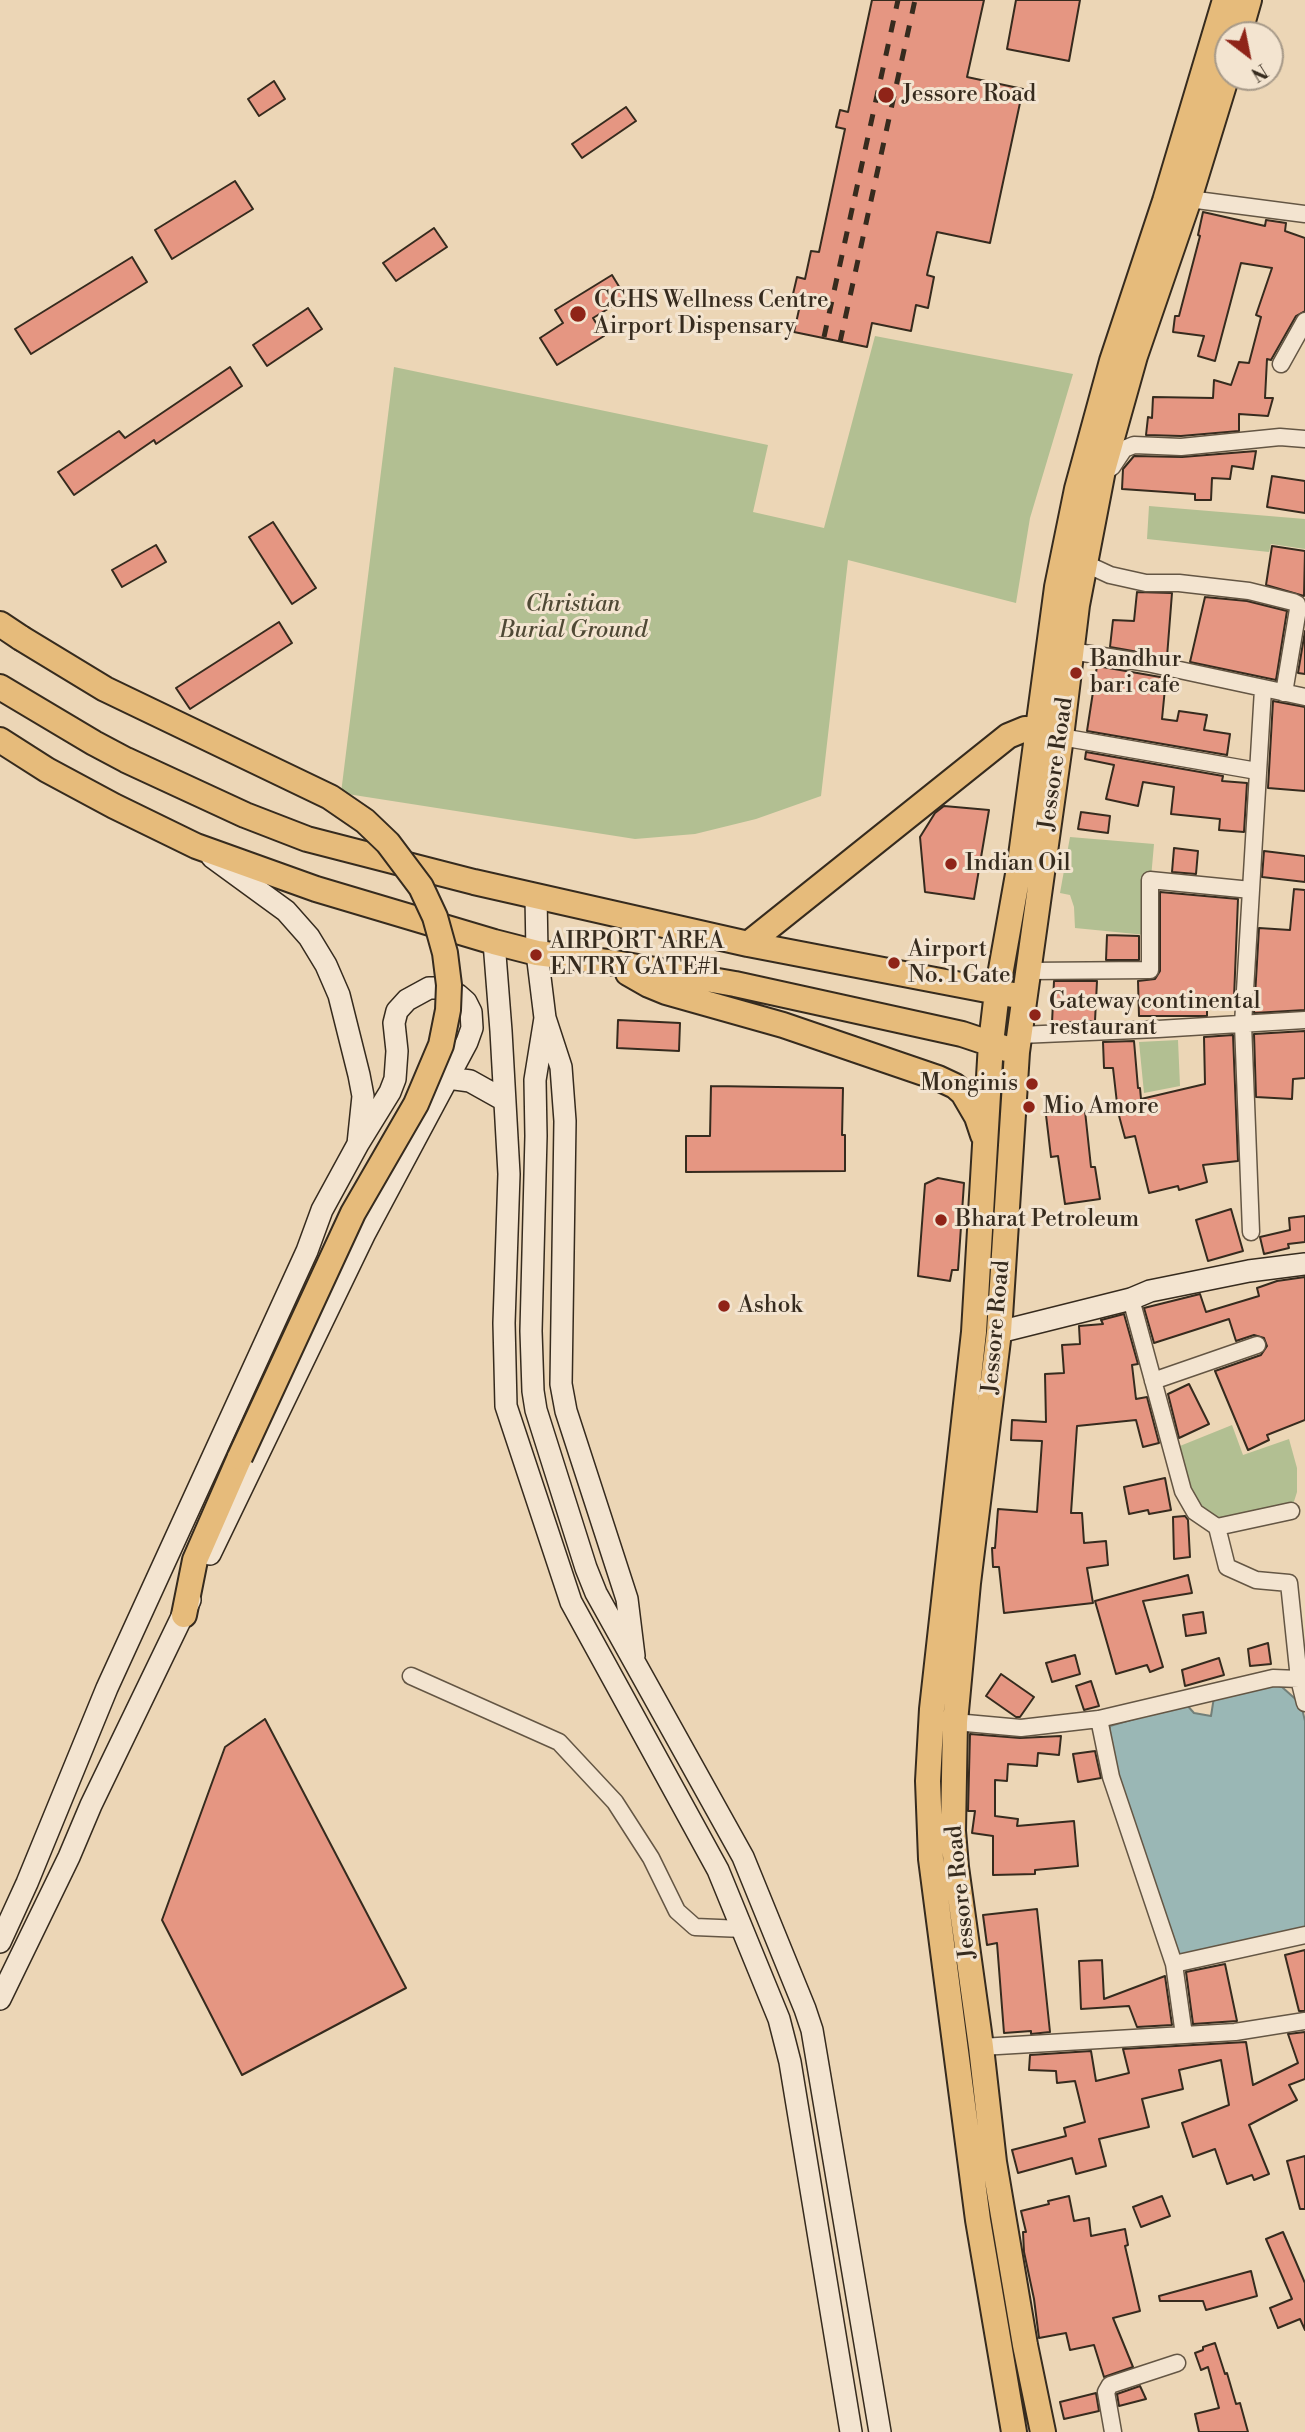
<!DOCTYPE html>
<html>
<head>
<meta charset="utf-8">
<style>
	body { margin:0 }
	#map { position:relative; width:1305px; height:2432px; overflow:hidden; background:#ecd6b6; font-family:"Libre Bodoni",serif }
	canvas { display:block }
	.north { position:absolute; left:1214px; top:21px; width:70px; height:70px; box-sizing:border-box; background:#f3e4d0; border:2px solid #a79a89; border-radius:50%; rotate:148deg; font-size:19px; font-weight:700; line-height:28px; text-align:center; color:#362b1e }
	.north::after { content:''; display:block; margin:auto; width:24px; height:32px; background:#8f2418; clip-path:polygon(50% 0,100% 100%,50% 72%,0 100%) }
</style>
</head>
<body>
<div id="map">
<canvas width="1305" height="2432"></canvas>
<div class="north">N</div>
</div>
<script>
const ctx = document.querySelector('canvas').getContext('2d');
ctx.lineJoin = 'round';
function paint(path, color) {
  ctx.fillStyle = color;
  ctx.fill(path, 'evenodd');
}
function toPath(rows) {
  const path = new Path2D();
  for (const r of rows) {
    path.moveTo(r[0], r[1]);
    for (let i = 2; i < r.length; i += 2) path.lineTo(r[i], r[i + 1]);
  }
  return path;
}
function stroke(path, color, width, dash) {
  ctx.strokeStyle = color;
  ctx.lineWidth = width;
  ctx.lineCap = dash ? 'butt' : 'round';
  ctx.setLineDash(dash || []);
  ctx.stroke(path);
}
function write(font, color, halo, rows, align = 'center') {
  ctx.font = font + ' "Libre Bodoni",serif';
  ctx.lineWidth = 6;
  ctx.setLineDash([]);
  ctx.textBaseline = 'middle';
  ctx.strokeStyle = halo;
  ctx.fillStyle = color;
  for (const [text, x, y, turn = 0] of rows) {
    ctx.save();
    ctx.translate(x, y);
    ctx.rotate((+turn || 0) * Math.PI / 180);
    ctx.textAlign = isNaN(turn) ? turn : align;
    if (halo) ctx.strokeText(text, 0, 0);
    ctx.fillText(text, 0, 0);
    ctx.restore();
  }
}
const green = toPath([
	[875,336,1073,374,1030,518,1016,603,848,560,821,796,756,819,695,834,635,839,341,793,394,367,768,445,753,512,824,528],
	[1149,506,1305,519,1305,549,1271,544,1269,552,1147,539],
	[1070,837,1154,844,1146,935,1075,928,1074,907,1070,895,1060,893],
	[1178,1040,1180,1086,1144,1093,1139,1042],
	[1232,1425,1243,1455,1289,1439,1297,1468,1297,1492,1291,1511,1217,1527,1195,1512,1170,1450]
]);
const water = toPath([
	[1267,1683,1282,1687,1301,1704,1305,1721,1305,1932,1172,1959,1108,1740,1110,1726,1186,1704,1194,1713,1211,1716,1214,1697,1267,1683]
]);
const building = toPath([
	[872,0,984,0,967,77,1023,89,990,243,937,232,927,275,934,277,928,308,916,305,911,331,872,323,867,347,794,332,802,296,793,294,797,277,805,279,811,251,819,252,845,129,836,127,840,110,848,112,872,0],
	[1016,0,1080,0,1069,61,1007,49,1016,0],
	[274,81,285,99,259,116,248,99,274,81],
	[626,107,636,121,582,158,572,144,626,107],
	[235,181,253,209,172,259,155,230,235,181],
	[1203,212,1265,226,1266,220,1286,223,1285,231,1305,238,1305,311,1296,316,1271,360,1267,359,1265,398,1273,398,1268,416,1239,414,1239,431,1181,436,1146,435,1148,417,1152,418,1153,397,1213,398,1214,380,1231,385,1239,362,1249,363,1261,317,1256,315,1272,268,1241,263,1215,361,1198,356,1204,336,1173,332,1175,316,1179,316,1200,236,1198,235,1203,212],
	[434,228,447,247,396,281,383,263,434,228],
	[132,257,147,282,31,354,15,329,132,257],
	[612,275,626,298,593,318,604,336,557,365,540,338,563,323,555,310,612,275],
	[308,308,322,329,267,366,253,345,308,308],
	[230,367,242,386,156,444,154,440,74,495,58,472,119,431,125,438,230,367],
	[1256,451,1253,469,1232,466,1230,479,1212,478,1211,500,1195,500,1195,494,1122,489,1123,469,1134,456,1182,457,1256,451],
	[1272,476,1305,481,1305,513,1267,507,1272,476],
	[273,522,316,588,292,604,249,537,273,522],
	[156,545,166,562,122,587,112,570,156,545],
	[1272,546,1305,551,1304,596,1266,585,1272,546],
	[1137,592,1172,593,1167,657,1110,647,1113,620,1134,621,1137,592],
	[1205,597,1247,601,1287,611,1276,680,1190,662,1205,597],
	[279,622,292,643,190,709,176,688,279,622],
	[1305,631,1305,674,1298,673,1305,631],
	[1097,666,1166,678,1162,719,1177,721,1179,711,1207,715,1204,730,1230,734,1227,755,1087,731,1097,666],
	[1273,701,1305,707,1305,791,1268,788,1273,701],
	[1086,752,1223,776,1222,781,1247,783,1244,832,1219,830,1220,819,1171,814,1174,787,1143,782,1138,806,1106,799,1114,765,1085,759,1086,752],
	[944,806,989,810,974,899,925,892,920,837,935,813,944,806],
	[1081,812,1110,816,1108,833,1078,829,1081,812],
	[1174,848,1198,851,1196,874,1172,872,1174,848],
	[1264,851,1305,856,1305,882,1262,877,1264,851],
	[1294,889,1305,890,1305,1010,1254,1013,1259,928,1290,930,1294,889],
	[1160,892,1238,899,1234,998,1207,997,1207,1016,1139,1016,1138,981,1155,979,1160,971,1160,892],
	[1107,935,1139,936,1139,960,1106,960,1107,935],
	[1054,981,1097,981,1095,1021,1052,1023,1054,981],
	[618,1020,680,1023,679,1051,617,1048,618,1020],
	[1305,1031,1305,1078,1293,1079,1292,1099,1256,1097,1254,1034,1305,1031],
	[1233,1035,1238,1161,1203,1165,1207,1182,1179,1190,1178,1186,1149,1193,1135,1136,1125,1138,1118,1112,1113,1068,1104,1068,1103,1042,1134,1041,1138,1088,1140,1088,1141,1099,1205,1084,1204,1037,1233,1035],
	[711,1086,843,1088,842,1135,845,1135,845,1171,686,1172,686,1136,710,1136,711,1086],
	[1085,1111,1091,1167,1095,1167,1100,1199,1065,1204,1058,1156,1051,1157,1046,1115,1085,1111],
	[938,1178,964,1183,958,1270,952,1270,950,1281,918,1276,925,1184,938,1178],
	[1231,1209,1243,1251,1208,1261,1196,1220,1231,1209],
	[1305,1216,1305,1242,1288,1244,1289,1248,1264,1254,1260,1237,1290,1230,1289,1218,1305,1216],
	[1305,1277,1305,1420,1267,1435,1269,1440,1248,1450,1215,1371,1261,1355,1267,1346,1264,1338,1254,1335,1236,1341,1229,1319,1154,1343,1144,1308,1200,1294,1206,1312,1259,1296,1257,1288,1277,1281,1305,1277],
	[1124,1314,1138,1364,1132,1365,1136,1399,1147,1397,1159,1443,1143,1447,1136,1420,1077,1426,1071,1513,1082,1513,1084,1543,1106,1541,1108,1565,1087,1568,1093,1603,1004,1613,999,1567,993,1567,992,1548,995,1548,998,1509,1037,1512,1042,1441,1011,1440,1012,1420,1046,1422,1045,1374,1064,1373,1062,1345,1080,1344,1079,1326,1103,1324,1101,1320,1124,1314],
	[1189,1384,1209,1424,1179,1438,1168,1394,1189,1384],
	[1165,1478,1171,1510,1149,1514,1148,1510,1129,1514,1124,1487,1165,1478],
	[1185,1516,1188,1520,1190,1557,1174,1559,1173,1517,1185,1516],
	[1188,1575,1192,1593,1143,1601,1163,1667,1150,1672,1147,1665,1116,1674,1095,1601,1188,1575],
	[1203,1612,1206,1633,1186,1636,1183,1615,1203,1612],
	[1268,1643,1271,1664,1250,1666,1248,1649,1268,1643],
	[1075,1655,1080,1674,1052,1682,1046,1663,1075,1655],
	[1219,1658,1224,1675,1185,1686,1182,1670,1219,1658],
	[1001,1674,1034,1697,1020,1717,1016,1717,986,1696,1001,1674],
	[1091,1681,1099,1706,1084,1710,1076,1686,1091,1681],
	[265,1719,406,1988,242,2075,162,1920,225,1747,265,1719],
	[970,1734,1020,1738,1061,1736,1059,1755,1038,1753,1037,1766,1008,1764,1007,1781,995,1780,995,1816,1018,1819,1017,1826,1074,1821,1078,1866,1035,1870,1035,1874,993,1875,993,1836,972,1833,975,1811,968,1811,970,1734],
	[1095,1751,1101,1778,1078,1782,1073,1754,1095,1751],
	[1037,1909,1050,2032,1031,2034,1031,2031,1004,2033,997,1943,987,1945,983,1915,1037,1909],
	[1305,1950,1305,2011,1299,2011,1285,1955,1305,1950],
	[1102,1960,1104,1999,1165,1976,1172,2025,1137,2027,1129,2006,1081,2009,1079,1961,1102,1960],
	[1225,1964,1237,2021,1193,2024,1186,1972,1225,1964],
	[1305,2032,1305,2079,1289,2085,1297,2100,1249,2125,1269,2174,1254,2180,1252,2175,1227,2184,1215,2149,1193,2157,1182,2123,1229,2105,1221,2060,1179,2070,1183,2089,1142,2099,1149,2127,1099,2139,1106,2166,1076,2174,1072,2158,1018,2173,1012,2150,1066,2136,1064,2128,1085,2122,1075,2081,1057,2083,1056,2071,1029,2070,1030,2055,1091,2051,1096,2081,1129,2073,1123,2049,1246,2042,1253,2085,1298,2063,1288,2034,1305,2032],
	[1305,2156,1305,2209,1300,2209,1287,2161,1305,2156],
	[1069,2196,1074,2221,1089,2218,1091,2236,1125,2229,1128,2245,1125,2246,1140,2311,1113,2318,1133,2367,1104,2377,1094,2345,1070,2350,1066,2333,1039,2338,1034,2299,1024,2252,1023,2232,1026,2232,1021,2211,1049,2204,1048,2201,1069,2196],
	[1162,2196,1170,2216,1141,2227,1133,2207,1162,2196],
	[1283,2232,1305,2283,1305,2330,1300,2319,1278,2328,1270,2308,1292,2299,1266,2239,1283,2232],
	[1251,2271,1257,2296,1206,2310,1203,2301,1160,2301,1159,2296,1251,2271],
	[1215,2343,1225,2374,1227,2373,1236,2404,1240,2403,1248,2432,1199,2432,1195,2414,1219,2408,1208,2367,1201,2370,1195,2353,1203,2350,1203,2347,1215,2343],
	[1140,2386,1146,2399,1119,2406,1117,2394,1140,2386],
	[1096,2393,1099,2411,1064,2419,1060,2402,1096,2393]
]);
const street = toPath([
	[1189,199,1305,214],
	[1281,364,1305,321],
	[1106,470,1112,467,1124,449,1134,445,1181,447,1280,437,1305,439],
	[1084,563,1110,575,1146,583,1179,583,1249,591,1293,602,1297,604,1298,609,1284,693],
	[1071,651,1147,663,1305,697],
	[1061,737,1257,771],
	[1028,971,1150,970,1150,880,1251,890],
	[1020,1035,1158,1029,1305,1020],
	[1251,1232,1243,1024,1263,689],
	[1153,1381,1257,1345],
	[1217,1527,1291,1511],
	[411,1676,559,1742,615,1802,651,1858,677,1911,695,1927,743,1929],
	[1299,1679,1305,1703],
	[1099,1719,1111,1777,1174,1964,1184,2035],
	[955,1722,1021,1728,1099,1719,1273,1678,1299,1679,1289,1583,1256,1580,1227,1567,1217,1527,1195,1512,1183,1491,1131,1299],
	[1174,1964,1305,1935],
	[981,2047,1235,2032,1305,2021],
	[1113,2432,1106,2392,1110,2385,1177,2363]
]);
const secondary = toPath([
	[536,896,537,953,545,1018,561,1067,565,1121,561,1384,566,1411,627,1599,634,1656],
	[494,942,501,1031,509,1174,504,1323,506,1406,571,1602,718,1870,779,2019,790,2062,851,2432],
	[545,1018,535,1080,536,1136,531,1331,533,1391,536,1410,586,1568,596,1593,743,1857,805,2009,812,2030,880,2432],
	[448,1078,470,1081,504,1100],
	[999,1332,1131,1299,1150,1291,1249,1271,1305,1264],
	[210,1554,365,1233,467,1042,472,1028,471,1012,466,1002,458,995,442,988,429,988,407,1000,397,1011,394,1023,397,1051,395,1079,390,1092,358,1144],
	[0,1942,27,1883,107,1688,307,1251,322,1210,358,1144,363,1096,359,1075,339,995,326,965,309,937,286,911,212,857],
	[0,1999,69,1857,91,1805,190,1600]
]);
const primary = toPath([
	[1239,35,1249,0],
	[0,624,21,638],
	[0,687,94,743,126,760,245,815,307,839,474,882,748,944,1013,995],
	[0,740,47,770,114,806,196,846,316,889,494,942,537,953,615,963,735,984,962,1034,1007,1049],
	[748,944,1008,736,1025,729,1037,730],
	[628,973,649,985,666,992,783,1025,938,1078,955,1086,963,1093,977,1117,983,1135],
	[184,1615,195,1560,240,1457],
	[1014,2432,978,2220,931,1859,928,1781,932,1709,974,1332,991,1043,997,992,1020,863,1057,587,1077,489,1112,361,1165,201,1225,0],
	[1043,2432,1025,2345,994,2162,981,2047,956,1867,953,1831,955,1722,968,1583,999,1332,1017,1052,1061,737,1077,605,1103,470,1135,356,1189,199,1228,72]
]);
const rail = toPath([
	[824,337,898,0],
	[840,342,915,0]
]);
const primaryBridge = toPath([
	[21,638,105,689,330,797,365,821,388,843,421,887,435,917,445,953,449,985,448,1010,441,1045,416,1104,353,1213,240,1457]
]);
const markers = [
	[886,95,9,"#8f2418"],
	[578,314,9,"#8f2418"],
	[1076,673,7,"#8f2418"],
	[951,864,7,"#8f2418"],
	[536,955,7,"#8f2418"],
	[894,963,7,"#8f2418"],
	[1035,1015,7,"#8f2418"],
	[1032,1084,7,"#8f2418"],
	[1029,1107,7,"#8f2418"],
	[941,1220,7,"#8f2418"],
	[724,1306,7,"#8f2418"]
];
const poiNames = [
	["Jessore Road",902,95],
	["CGHS Wellness Centre",594,301],
	["Airport Dispensary",594,327],
	["Bandhur",1090,660],
	["bari cafe",1090,686],
	["Indian Oil",965,864],
	["AIRPORT AREA",550,942],
	["ENTRY GATE#1",550,968],
	["Airport",908,950],
	["No. 1 Gate",908,976],
	["Gateway continental",1049,1002],
	["restaurant",1049,1028],
	["Monginis",1018,1084,"right"],
	["Mio Amore",1043,1107],
	["Bharat Petroleum",955,1220],
	["Ashok",738,1306]
];
const parkNames = [
	["Christian",573,605],
	["Burial Ground",573,631]
];
const streetNames = [
	["Jessore Road",1057,764,-82],
	["Jessore Road",997,1327,-85],
	["Jessore Road",962,1892,-96]
];
paint(green, '#b2bf92');
paint(water, '#9ab7b5');
stroke(water, '#727f79', 2);
paint(building, '#e59682');
stroke(building, '#362b1e', 2);
stroke(street, '#645644', 19);
stroke(secondary, '#362b1e', 24);
stroke(primary, '#362b1e', 28);
stroke(street, '#f3e4d0', 16);
stroke(secondary, '#f3e4d0', 21);
stroke(primary, '#e6bb7b', 24);
stroke(rail, '#362b1e', 5, [12, 12]);
stroke(primaryBridge, '#362b1e', 28, []);
stroke(primaryBridge, '#e6bb7b', 24);
for (const [x, y, r, color] of markers) {
  const dot = new Path2D();
  dot.arc(x, y, r, 0, 2 * Math.PI);
  ctx.fillStyle = color;
  ctx.fill(dot);
  stroke(dot, '#f3e4d0', 2.5);
}
write('23px', '#362b1e', '#f3e4d0', poiNames, 'left');
write('italic 23px', '#4f4935', '#f3e4d0', parkNames);
write('23px', '#362b1e', '#f3e4d0', streetNames);
</script>
</body>
</html>
